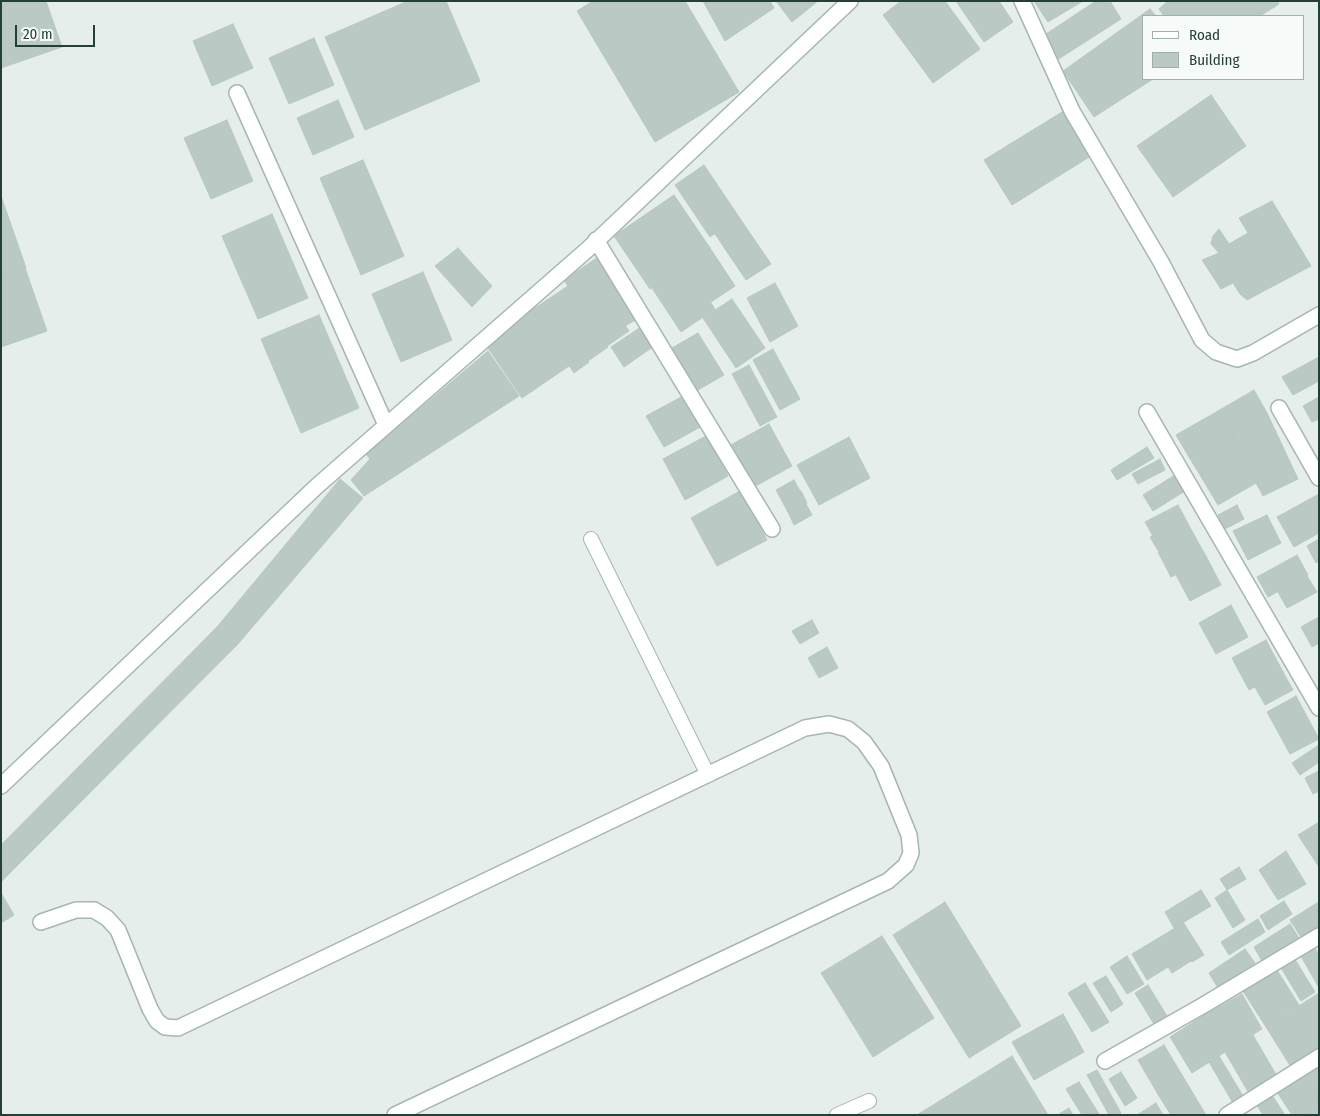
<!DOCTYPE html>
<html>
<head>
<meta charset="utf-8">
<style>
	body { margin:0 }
	#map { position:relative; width:1320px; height:1116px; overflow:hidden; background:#e5eeea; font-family:"Fira Sans Condensed",sans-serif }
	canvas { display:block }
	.frame { position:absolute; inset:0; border:2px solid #234038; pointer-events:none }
	.legend { position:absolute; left:1142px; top:15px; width:162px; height:65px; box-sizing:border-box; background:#f6faf8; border:1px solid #a2b0ab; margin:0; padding:6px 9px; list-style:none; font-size:15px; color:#234038 }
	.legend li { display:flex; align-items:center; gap:10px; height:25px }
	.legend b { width:25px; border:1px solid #a2b0ab }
	.scale { position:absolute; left:15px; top:25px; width:80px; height:22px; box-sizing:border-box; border:2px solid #234038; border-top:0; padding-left:6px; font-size:15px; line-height:18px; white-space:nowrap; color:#234038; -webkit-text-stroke:4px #f6faf8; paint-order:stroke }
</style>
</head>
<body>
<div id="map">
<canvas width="1320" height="1116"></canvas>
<div class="frame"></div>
<ul class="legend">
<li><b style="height:6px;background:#fff"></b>Road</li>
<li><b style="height:14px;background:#bac9c3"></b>Building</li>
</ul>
<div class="scale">20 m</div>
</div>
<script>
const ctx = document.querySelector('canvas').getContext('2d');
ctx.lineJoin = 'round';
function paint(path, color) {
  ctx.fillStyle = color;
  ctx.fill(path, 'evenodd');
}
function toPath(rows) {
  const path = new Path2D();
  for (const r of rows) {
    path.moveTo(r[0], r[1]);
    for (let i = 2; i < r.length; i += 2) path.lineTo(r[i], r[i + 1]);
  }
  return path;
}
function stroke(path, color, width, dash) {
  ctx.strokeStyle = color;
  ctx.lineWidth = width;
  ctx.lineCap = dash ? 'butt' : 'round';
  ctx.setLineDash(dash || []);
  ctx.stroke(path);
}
const building = toPath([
	[1,1,46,1,62,47,1,68,1,1],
	[408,1,446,1,480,81,365,130,325,37,408,1],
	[593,1,685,1,739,92,655,142,577,11,593,1],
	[703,1,770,1,774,8,725,41,703,1],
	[776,1,818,1,792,22,776,1],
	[901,1,945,1,980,49,933,83,883,15,901,1],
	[956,1,999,1,1013,22,984,42,956,1],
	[1034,1,1083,1,1048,22,1034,1],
	[1096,1,1110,1,1121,19,1057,60,1043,36,1096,1],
	[1168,1,1277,1,1279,4,1260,16,1164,16,1159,9,1168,1],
	[1150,9,1156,16,1144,16,1144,79,1153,79,1094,117,1063,71,1150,9],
	[233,24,253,68,212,86,193,41,233,24],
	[314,38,334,85,289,104,269,58,314,38],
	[1211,95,1246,146,1173,197,1137,146,1211,95],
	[338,100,354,137,313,155,297,118,338,100],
	[1067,109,1094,154,1012,205,984,160,1067,109],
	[227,120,253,181,211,199,184,138,227,120],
	[363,160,404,256,361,275,320,178,363,160],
	[704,165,739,217,710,237,675,185,704,165],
	[674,195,710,248,650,289,614,236,674,195],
	[1,196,26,268,1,276,1,196],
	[1272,201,1311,266,1247,300,1240,294,1233,283,1221,289,1202,260,1219,253,1211,244,1213,236,1219,229,1229,244,1248,233,1239,218,1272,201],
	[272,214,308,298,258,319,222,236,272,214],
	[739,217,771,264,746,280,715,234,739,217],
	[458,248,492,286,472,307,435,266,458,248],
	[710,248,735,286,711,302,686,265,710,248],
	[601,255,639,318,625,326,585,266,601,255],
	[686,265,715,309,681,332,652,288,686,265],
	[585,266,629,331,607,346,564,280,585,266],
	[25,268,47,331,1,347,1,276,25,268],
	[423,272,452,340,401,362,372,294,423,272],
	[775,283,798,326,770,342,747,298,775,283],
	[568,286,608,347,588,361,547,300,568,286],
	[732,299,765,348,736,368,703,318,732,299],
	[547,300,589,362,574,373,532,310,547,300],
	[532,310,569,366,522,398,484,342,532,310],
	[319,315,359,408,301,433,261,339,319,315],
	[644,325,657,344,624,367,611,347,644,325],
	[698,333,724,375,698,390,672,348,698,333],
	[773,349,800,399,780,410,753,360,773,349],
	[488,351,519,396,364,496,351,480,370,459,366,454,488,351],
	[1319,357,1319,381,1293,395,1282,377,1319,357],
	[749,365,777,417,760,426,732,374,749,365],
	[1254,390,1267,413,1231,434,1218,411,1254,390],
	[685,395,702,426,664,447,646,416,685,395],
	[1319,397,1319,419,1312,422,1303,406,1319,397],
	[1218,411,1231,434,1189,457,1176,435,1218,411],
	[1267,413,1276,432,1239,450,1231,434,1267,413],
	[769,424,792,466,752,488,729,446,769,424],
	[1276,432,1282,445,1245,462,1239,450,1276,432],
	[1231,434,1239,450,1200,475,1189,457,1231,434],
	[706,436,728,476,685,500,663,459,706,436],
	[849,437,870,478,819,505,797,465,849,437],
	[1282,445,1298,479,1263,496,1245,462,1282,445],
	[1147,447,1154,458,1117,480,1111,470,1147,447],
	[1239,450,1256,483,1218,505,1200,475,1239,450],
	[1160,459,1165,470,1138,484,1132,474,1160,459],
	[1175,475,1185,491,1153,511,1143,495,1175,475],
	[340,479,363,498,237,645,2,881,1,845,217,627,340,479],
	[794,480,800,491,782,501,776,490,794,480],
	[740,491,767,540,717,566,691,518,740,491],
	[801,491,807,503,789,514,782,501,801,491],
	[1319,494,1319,533,1294,547,1277,517,1319,494],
	[806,504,812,515,794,525,789,514,806,504],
	[1178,505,1185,518,1153,536,1145,522,1178,505],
	[1237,505,1244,519,1225,529,1218,515,1237,505],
	[1267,515,1281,543,1248,560,1233,531,1267,515],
	[1185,518,1193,533,1159,552,1150,537,1185,518],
	[1193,533,1207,558,1171,577,1158,552,1193,533],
	[1319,539,1319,561,1316,563,1307,546,1319,539],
	[1297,555,1308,575,1268,597,1257,577,1297,555],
	[1207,558,1221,585,1190,601,1176,575,1207,558],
	[1307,576,1317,592,1287,608,1278,592,1307,576],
	[1231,605,1248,637,1216,654,1199,623,1231,605],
	[1319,617,1319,643,1312,647,1301,627,1319,617],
	[812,620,819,633,800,644,792,631,812,620],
	[1266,640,1283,672,1249,690,1232,658,1266,640],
	[827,647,838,668,819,678,808,658,827,647],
	[1283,672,1293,690,1265,705,1255,687,1283,672],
	[1296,696,1319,739,1290,754,1267,712,1296,696],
	[1319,745,1319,762,1300,775,1292,763,1319,745],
	[1319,771,1319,791,1313,794,1305,778,1319,771],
	[1319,822,1319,867,1298,835,1319,822],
	[1286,851,1306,884,1278,900,1259,870,1286,851],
	[1239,867,1246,879,1227,890,1220,879,1239,867],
	[1201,890,1211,906,1174,928,1165,912,1201,890],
	[1227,890,1245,920,1233,928,1215,898,1227,890],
	[1,893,14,915,1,923,1,893],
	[1284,901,1292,914,1268,930,1260,916,1284,901],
	[945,902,1021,1026,969,1058,893,935,945,902],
	[1317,903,1319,906,1319,926,1301,937,1290,920,1317,903],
	[1258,919,1265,932,1229,955,1221,942,1258,919],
	[1183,922,1204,955,1192,962,1172,930,1183,922],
	[1290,924,1299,938,1262,961,1254,947,1290,924],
	[1172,930,1191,961,1172,973,1152,942,1172,930],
	[882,936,934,1018,873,1057,821,973,882,936],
	[1152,942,1168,967,1147,980,1132,954,1152,942],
	[1312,943,1319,955,1318,986,1298,951,1312,943],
	[1245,949,1255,963,1218,988,1209,973,1245,949],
	[1127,956,1144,984,1127,994,1110,967,1127,956],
	[1294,958,1315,992,1301,1001,1280,966,1294,958],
	[1275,967,1299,1005,1280,1017,1255,979,1275,967],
	[1106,976,1123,1004,1111,1012,1093,983,1106,976],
	[1255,979,1280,1017,1266,1027,1241,988,1255,979],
	[1085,983,1109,1022,1092,1032,1068,993,1085,983],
	[1148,985,1170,1021,1157,1029,1135,993,1148,985],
	[1319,993,1319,1054,1293,1070,1266,1027,1319,993],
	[1242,994,1262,1029,1225,1052,1203,1016,1242,994],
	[1063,1014,1084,1052,1034,1080,1012,1042,1063,1014],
	[1203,1016,1225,1052,1192,1073,1170,1037,1203,1016],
	[1253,1035,1278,1078,1263,1087,1237,1044,1253,1035],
	[1237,1044,1263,1087,1250,1095,1225,1052,1237,1044],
	[1164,1045,1185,1080,1159,1096,1138,1060,1164,1045],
	[1012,1056,1048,1115,917,1115,1012,1056],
	[1219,1056,1243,1096,1233,1103,1209,1062,1219,1056],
	[1319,1063,1319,1101,1302,1074,1319,1063],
	[1097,1070,1121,1113,1119,1115,1109,1115,1087,1075,1097,1070],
	[1121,1072,1137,1098,1125,1106,1109,1079,1121,1072],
	[1302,1074,1319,1101,1319,1115,1307,1115,1287,1083,1302,1074],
	[1185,1080,1206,1115,1171,1115,1159,1096,1185,1080],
	[1079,1082,1099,1114,1082,1115,1066,1089,1079,1082],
	[1288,1085,1307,1115,1292,1115,1277,1092,1288,1085],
	[1270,1092,1285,1115,1263,1115,1255,1102,1270,1092],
	[1156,1103,1163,1115,1137,1115,1156,1103],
	[1069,1108,1073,1115,1060,1115,1059,1114,1069,1108]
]);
const service = toPath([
	[591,539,708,775],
	[837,1115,869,1101]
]);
const minor = toPath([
	[1022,1,1072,111,1161,262,1202,340,1216,352,1237,359,1253,353,1319,315],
	[237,93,386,425],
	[596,240,772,529],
	[1279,408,1319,478],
	[1147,412,1319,708],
	[1,786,317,486,588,249,850,1],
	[41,922,76,910,94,910,107,918,118,930,150,1009,157,1021,165,1027,178,1028,805,728,829,724,848,729,864,742,881,766,909,835,911,853,906,865,888,881,395,1115],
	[1105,1061,1202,1006,1319,936],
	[1227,1115,1319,1057]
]);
paint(building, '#bac9c3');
stroke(building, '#b7c8c1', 1);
stroke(service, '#a7b6b1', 16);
stroke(minor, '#a7b6b1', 18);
stroke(service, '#fff', 14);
stroke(minor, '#fff', 15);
</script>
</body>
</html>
